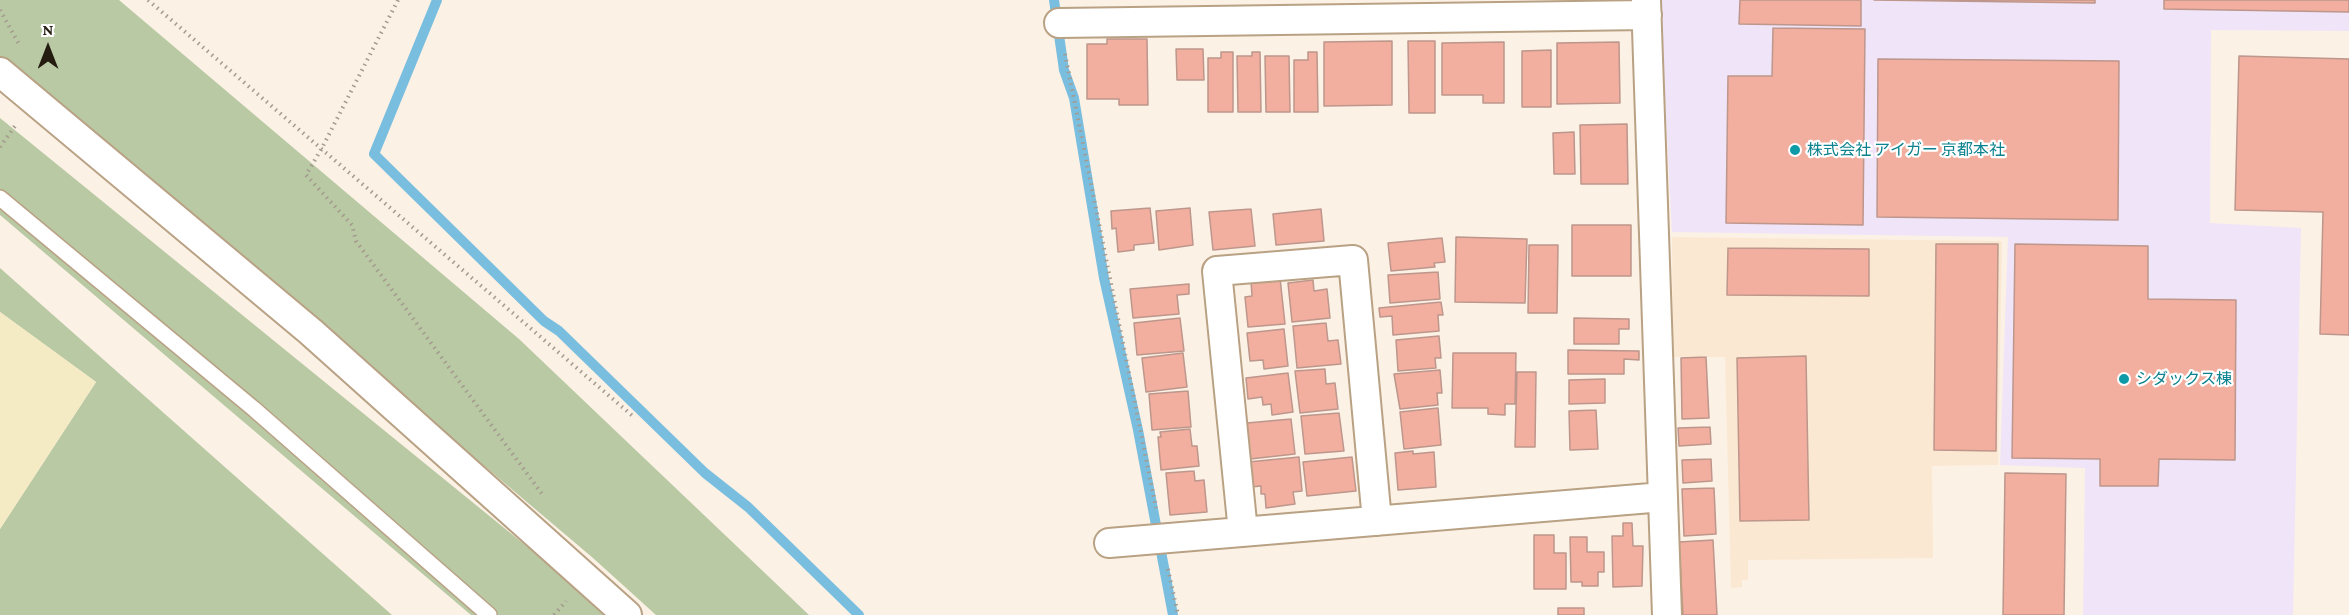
<!DOCTYPE html>
<html>
<head>
<meta charset="utf-8">
<style>
	body { margin:0 }
	#map { position:relative; width:2349px; height:615px; overflow:hidden; background:#fcf1e5; font-family:"Crimson Pro",serif }
	canvas { display:block }
	.north { position:absolute; left:18px; top:18px; width:60px; height:60px; -webkit-text-stroke:4px #fff; paint-order:stroke; rotate:0deg; font-size:16px; font-weight:700; line-height:24px; text-align:center; color:#251c10 }
	.north::after { content:''; display:block; margin:auto; width:21px; height:27px; background:#251c10; clip-path:polygon(50% 0,100% 100%,50% 72%,0 100%) }
</style>
</head>
<body>
<div id="map">
<canvas width="2349" height="615"></canvas>
<div class="north">N</div>
</div>
<script>
const ctx = document.querySelector('canvas').getContext('2d');
ctx.lineJoin = 'round';
function paint(path, color) {
  ctx.fillStyle = color;
  ctx.fill(path, 'evenodd');
}
function toPath(rows) {
  const path = new Path2D();
  for (const r of rows) {
    path.moveTo(r[0], r[1]);
    for (let i = 2; i < r.length; i += 2) path.lineTo(r[i], r[i + 1]);
  }
  return path;
}
function stroke(path, color, width, dash) {
  ctx.strokeStyle = color;
  ctx.lineWidth = width;
  ctx.lineCap = dash ? 'butt' : 'round';
  ctx.setLineDash(dash || []);
  ctx.stroke(path);
}
function write(font, color, halo, rows, align = 'center') {
  ctx.font = font + ' "Crimson Pro","Noto Sans JP",serif';
  ctx.lineWidth = 4.5;
  ctx.setLineDash([]);
  ctx.textBaseline = 'middle';
  ctx.strokeStyle = halo;
  ctx.fillStyle = color;
  for (const [text, x, y, turn = 0] of rows) {
    ctx.save();
    ctx.translate(x, y);
    ctx.rotate((+turn || 0) * Math.PI / 180);
    ctx.textAlign = isNaN(turn) ? turn : align;
    if (halo) ctx.strokeText(text, 0, 0);
    ctx.fillText(text, 0, 0);
    ctx.restore();
  }
}
const built = toPath([
	[1672,237,2002,241,1998,465,1932,466,1933,558,1748,560,1748,580,1742,580,1742,587,1731,588,1725,357,1673,357]
]);
const industrial = toPath([
	[1660,0,2349,0,2349,31,2211,30,2210,223,2301,228,2293,615,2083,615,2085,468,2000,465,2008,237,1672,232]
]);
const green = toPath([
	[0,0,119,0,519,339,809,615,656,615,593,558,0,56],
	[0,118,594,601,610,615,471,615,0,215],
	[0,268,392,615,0,615,0,529,96,382,0,312]
]);
const sand = toPath([
	[0,312,96,382,0,529]
]);
const stream = toPath([
	[437,0,374,154,544,321,559,331,705,473,748,507,859,615],
	[1054,0,1064,70,1074,98,1104,278,1138,430,1173,615]
]);
const building = toPath([
	[1740,0,1861,0,1861,26,1739,24,1740,0],
	[1874,0,2095,0,2095,3,1874,0],
	[2164,0,2349,0,2349,12,2164,9,2164,0],
	[1773,28,1865,29,1863,225,1726,223,1728,76,1772,76,1773,28],
	[1107,39,1147,39,1148,105,1119,105,1119,99,1087,99,1087,44,1107,44,1107,39],
	[1392,41,1392,105,1324,106,1324,42,1392,41],
	[1408,41,1435,41,1435,113,1409,113,1408,41],
	[1504,42,1504,103,1483,103,1483,95,1442,95,1442,43,1504,42],
	[1619,42,1620,103,1557,104,1557,43,1619,42],
	[1176,49,1203,49,1204,80,1177,80,1176,49],
	[1551,50,1551,107,1522,107,1522,51,1551,50],
	[1221,52,1233,52,1233,112,1208,112,1208,58,1221,58,1221,52],
	[1252,52,1260,52,1261,112,1238,112,1237,56,1252,56,1252,52],
	[1308,52,1317,52,1318,112,1294,112,1294,60,1308,60,1308,52],
	[1265,56,1289,56,1290,112,1266,112,1265,56],
	[2239,56,2349,59,2349,335,2320,334,2323,212,2235,210,2239,56],
	[1878,59,2119,61,2118,220,1877,217,1878,59],
	[1627,124,1628,184,1581,184,1580,125,1627,124],
	[1574,132,1575,174,1554,174,1553,133,1574,132],
	[1150,208,1154,243,1134,245,1134,250,1118,252,1116,228,1112,229,1111,211,1150,208],
	[1190,208,1193,245,1159,250,1156,211,1190,208],
	[1251,209,1255,246,1213,250,1209,212,1251,209],
	[1321,209,1324,241,1276,245,1273,214,1321,209],
	[1572,225,1631,225,1631,276,1572,276,1572,225],
	[1456,237,1527,239,1525,303,1455,302,1456,237],
	[1442,238,1445,262,1434,263,1435,267,1391,271,1388,243,1442,238],
	[1936,244,1998,244,1996,451,1934,450,1936,244],
	[2015,244,2148,246,2148,299,2236,300,2235,460,2159,459,2158,486,2100,486,2100,459,2012,458,2015,244],
	[1529,245,1558,245,1557,313,1528,313,1529,245],
	[1728,248,1869,249,1869,296,1727,295,1728,248],
	[1438,272,1440,299,1390,303,1388,275,1438,272],
	[1280,278,1285,324,1248,327,1245,297,1252,296,1251,281,1280,278],
	[1313,280,1314,291,1327,289,1330,318,1292,322,1288,283,1313,280],
	[1189,284,1189,294,1177,295,1179,314,1133,318,1130,289,1189,284],
	[1441,302,1443,315,1438,315,1439,331,1393,335,1392,316,1380,317,1379,308,1441,302],
	[1180,318,1184,351,1137,355,1134,323,1180,318],
	[1574,318,1629,319,1629,329,1619,329,1619,344,1574,344,1574,318],
	[1326,323,1328,341,1338,340,1341,364,1297,368,1293,326,1326,323],
	[1284,329,1288,366,1264,369,1263,360,1250,361,1247,333,1284,329],
	[1439,336,1441,358,1435,358,1436,368,1398,371,1396,340,1439,336],
	[1568,350,1639,351,1639,360,1624,359,1624,374,1568,374,1568,350],
	[1183,353,1187,387,1146,392,1142,358,1183,353],
	[1453,353,1516,353,1515,404,1505,404,1505,415,1488,414,1488,408,1452,408,1453,353],
	[1806,356,1809,520,1740,521,1737,358,1806,356],
	[1706,357,1709,418,1682,419,1681,358,1706,357],
	[1325,369,1326,384,1335,383,1338,409,1300,413,1295,371,1325,369],
	[1440,370,1442,393,1437,393,1438,405,1400,409,1394,374,1440,370],
	[1517,372,1536,372,1535,447,1515,447,1517,372],
	[1288,373,1293,412,1272,415,1271,404,1263,405,1262,397,1248,399,1246,378,1288,373],
	[1605,379,1605,403,1569,404,1569,380,1605,379],
	[1188,391,1191,427,1152,430,1149,394,1188,391],
	[1438,408,1441,445,1404,449,1400,412,1438,408],
	[1596,410,1598,449,1570,450,1569,411,1596,410],
	[1339,413,1344,451,1305,454,1301,416,1339,413],
	[1291,419,1295,454,1250,459,1247,423,1291,419],
	[1710,427,1711,444,1679,446,1678,428,1710,427],
	[1190,429,1192,446,1197,446,1199,466,1161,470,1158,437,1161,437,1160,432,1190,429],
	[1413,451,1413,454,1434,452,1436,487,1398,490,1395,453,1413,451],
	[1299,457,1302,491,1293,492,1295,504,1266,508,1265,494,1261,494,1261,486,1251,487,1248,462,1299,457],
	[1352,457,1356,491,1307,496,1303,462,1352,457],
	[1711,459,1712,481,1683,483,1682,460,1711,459],
	[1194,471,1195,481,1204,480,1207,512,1170,515,1166,473,1194,471],
	[2005,473,2066,474,2064,615,2003,615,2005,473],
	[1714,488,1716,534,1684,536,1682,489,1714,488],
	[1623,523,1632,523,1633,546,1643,546,1642,586,1613,587,1612,536,1623,536,1623,523],
	[1534,535,1554,535,1554,553,1566,553,1566,589,1534,589,1534,535],
	[1570,537,1587,537,1587,552,1604,552,1604,572,1598,572,1598,586,1582,586,1582,582,1571,582,1570,537],
	[1713,540,1717,615,1683,615,1679,542,1713,540],
	[1558,608,1584,608,1584,615,1558,615,1558,608]
]);
const path = toPath([
	[148,0,635,418],
	[398,0,322,148,306,175,352,225,356,241,542,494],
	[0,10,20,46],
	[1065,54,1156,508],
	[0,147,15,126],
	[1168,569,1178,615],
	[554,615,566,601]
]);
const service = toPath([
	[0,198,254,409,489,615]
]);
const minor = toPath([
	[1646,0,1667,615],
	[1059,23,1647,15],
	[0,72,311,332,627,615],
	[1243,532,1217,271,1353,260,1377,521],
	[1109,543,1663,497]
]);
const markers = [
	[1795,150,6,"#0f9aa8"],
	[2124,379,6,"#0f9aa8"]
];
const cultureNames = [
	["株式会社 アイガー 京都本社",1807,150],
	["シダックス棟",2136,379]
];
paint(built, '#fbe8d2');
paint(industrial, '#f0e4f9');
paint(green, '#b8c9a4');
paint(sand, '#f4eac4');
stroke(stream, '#7abedf', 10);
paint(building, '#f2ae9e');
stroke(building, '#bd968c', 1.5);
stroke(service, '#b9a184', 18);
stroke(minor, '#b9a184', 32);
stroke(path, '#a49a8e', 4, [1.5, 4.5]);
stroke(service, '#fff', 15);
stroke(minor, '#fff', 28);
for (const [x, y, r, color] of markers) {
  const dot = new Path2D();
  dot.arc(x, y, r, 0, 2 * Math.PI);
  ctx.fillStyle = color;
  ctx.fill(dot);
  stroke(dot, '#fff', 2);
}
write('16px', '#0d838f', '#fff', cultureNames, 'left');
</script>
</body>
</html>
